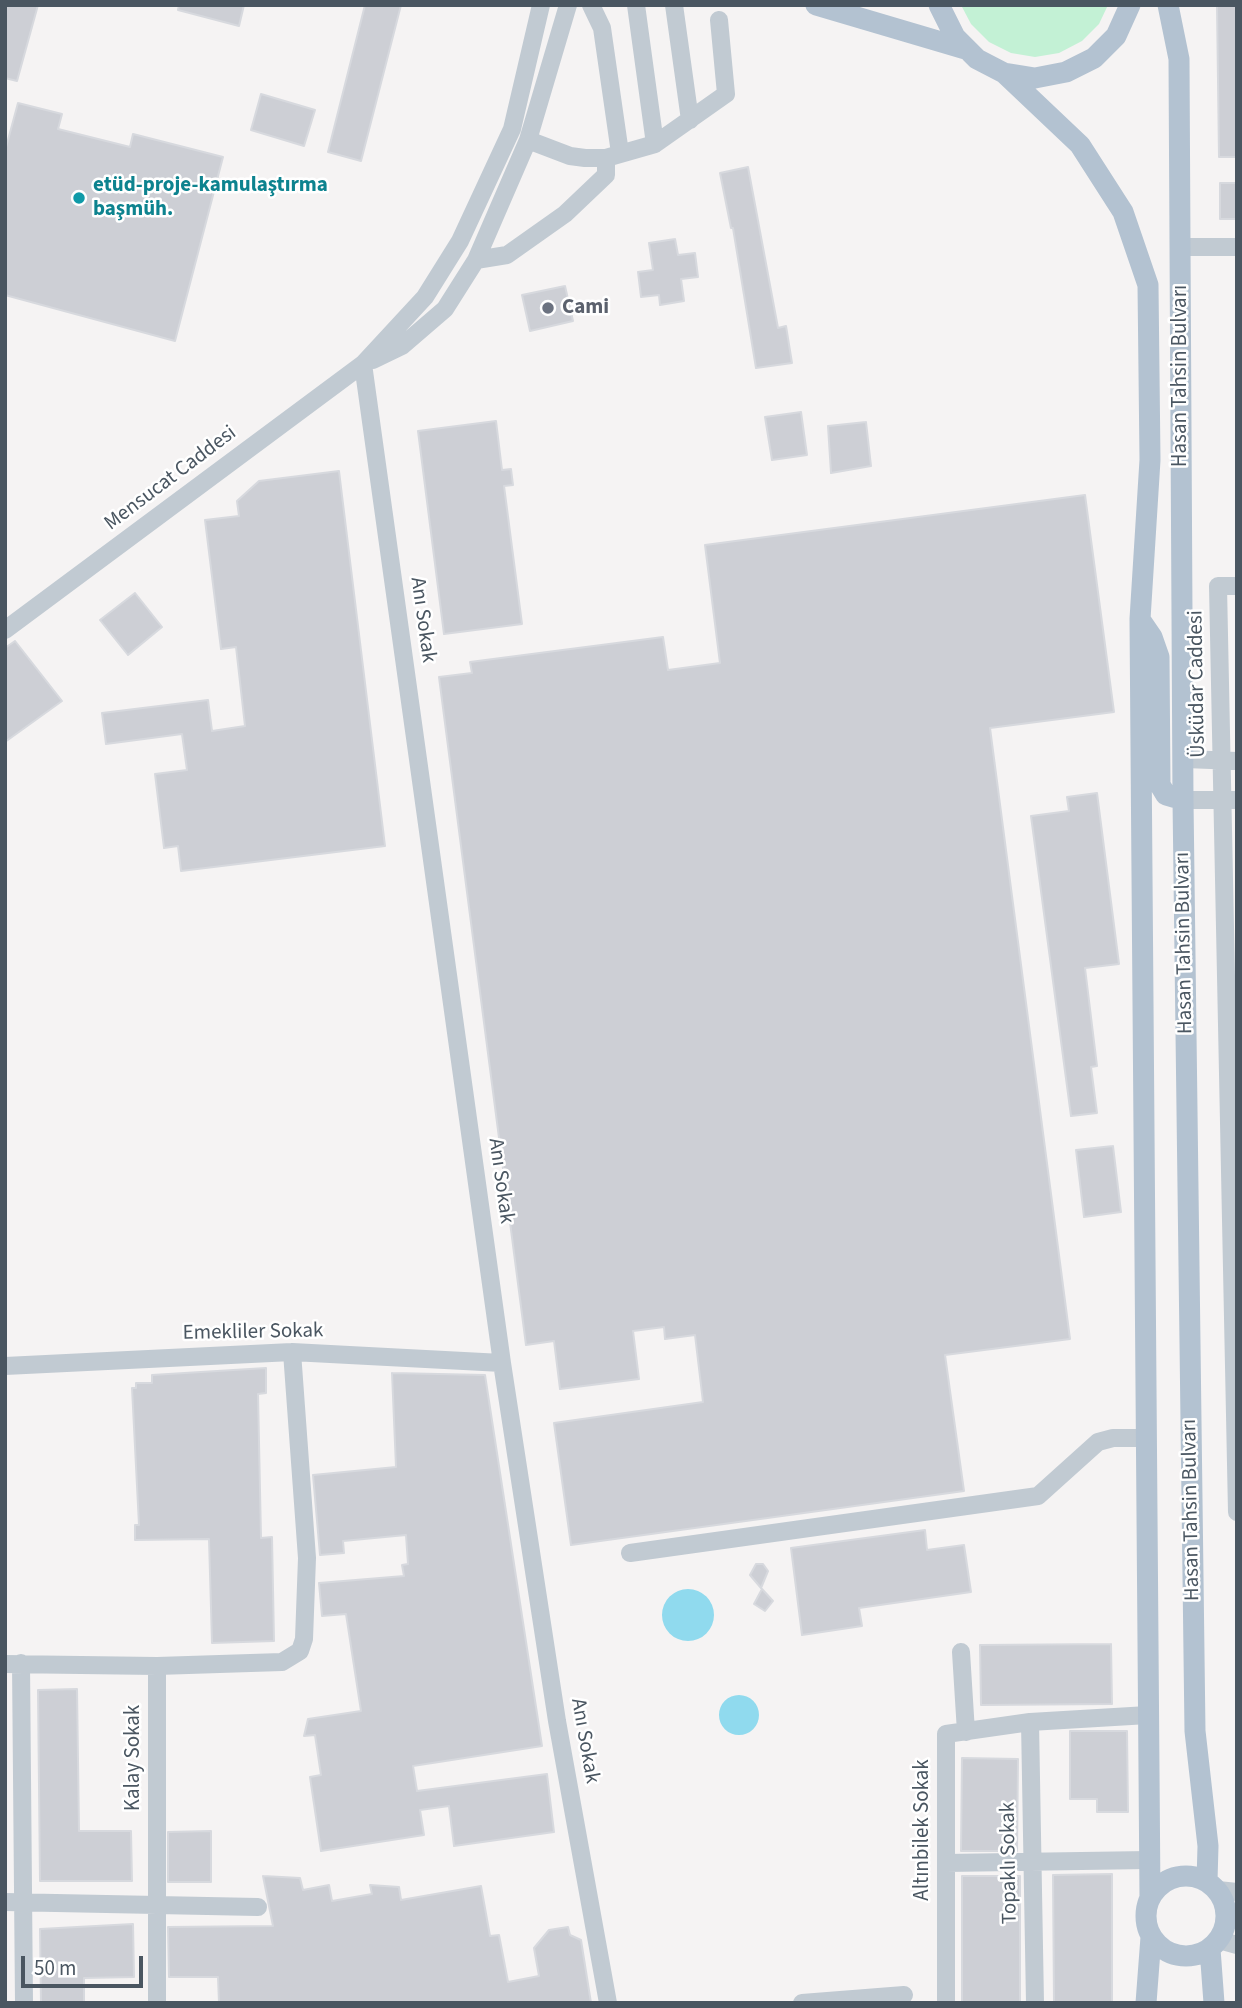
<!DOCTYPE html>
<html>
<head>
<meta charset="utf-8">
<style>
	body { margin:0 }
	#map { position:relative; width:1242px; height:2008px; overflow:hidden; background:#f5f3f3; font-family:"Source Sans 3",sans-serif }
	canvas { display:block }
	.frame { position:absolute; inset:0; border:7px solid #4a5661; pointer-events:none }
	.scale { position:absolute; left:21px; top:1956px; width:122px; height:32px; box-sizing:border-box; border:4px solid #4a5661; border-top:0; padding-left:9px; font-size:21px; line-height:24px; white-space:nowrap; color:#4a5661; -webkit-text-stroke:5px #fff; paint-order:stroke }
</style>
</head>
<body>
<div id="map">
<canvas width="1242" height="2008"></canvas>
<div class="frame"></div>
<div class="scale">50 m</div>
</div>
<script>
const ctx = document.querySelector('canvas').getContext('2d');
ctx.lineJoin = 'round';
function paint(path, color) {
  ctx.fillStyle = color;
  ctx.fill(path, 'evenodd');
}
function toPath(rows) {
  const path = new Path2D();
  for (const r of rows) {
    if (r.length === 3) {
      path.moveTo(r[0] + r[2], r[1]);
      path.arc(r[0], r[1], r[2], 0, 2 * Math.PI);
      continue;
    }
    path.moveTo(r[0], r[1]);
    for (let i = 2; i < r.length; i += 2) path.lineTo(r[i], r[i + 1]);
  }
  return path;
}
function stroke(path, color, width, dash) {
  ctx.strokeStyle = color;
  ctx.lineWidth = width;
  ctx.lineCap = dash ? 'butt' : 'round';
  ctx.setLineDash(dash || []);
  ctx.stroke(path);
}
function write(font, color, halo, rows, align = 'center') {
  ctx.font = font + ' "Source Sans 3",sans-serif';
  ctx.lineWidth = 5;
  ctx.setLineDash([]);
  ctx.textBaseline = 'middle';
  ctx.strokeStyle = halo;
  ctx.fillStyle = color;
  for (const [text, x, y, turn = 0] of rows) {
    ctx.save();
    ctx.translate(x, y);
    ctx.rotate((+turn || 0) * Math.PI / 180);
    ctx.textAlign = isNaN(turn) ? turn : align;
    if (halo) ctx.strokeText(text, 0, 0);
    ctx.fillText(text, 0, 0);
    ctx.restore();
  }
}
const green = toPath([
	[961,5,1108,5,1099,24,1082,41,1059,53,1035,57,1011,53,989,42,971,24]
]);
const water = toPath([
	[688,1615,26],
	[739,1715,20]
]);
const building = toPath([
	[5,5,38,5,17,81,5,78,5,5],
	[179,5,244,5,239,26,178,10,179,5],
	[365,5,401,5,361,161,328,152,365,5],
	[1217,5,1237,5,1237,157,1219,157,1217,5],
	[261,94,315,110,304,146,251,130,261,94],
	[18,103,62,114,58,129,130,147,133,134,223,157,175,341,5,295,5,151,18,103],
	[748,167,778,328,786,326,792,363,756,368,733,228,731,228,720,173,748,167],
	[1220,183,1237,183,1237,219,1220,219,1220,183],
	[675,239,678,255,695,253,698,277,681,279,684,301,660,305,659,295,641,297,638,272,653,270,649,243,675,239],
	[565,286,573,321,530,331,522,295,565,286],
	[801,412,807,455,772,460,765,417,801,412],
	[496,421,502,470,511,469,513,485,504,486,522,624,444,634,418,431,496,421],
	[866,422,871,466,831,473,828,426,866,422],
	[339,471,385,846,181,871,178,846,164,848,155,774,187,770,182,734,106,744,102,713,208,700,212,731,245,726,236,647,221,649,205,520,239,516,237,501,259,481,339,471],
	[1085,495,1114,712,990,728,1070,1339,945,1355,964,1491,571,1545,554,1423,703,1402,695,1335,665,1339,664,1327,633,1331,639,1379,560,1389,554,1341,526,1345,439,677,472,673,470,662,663,637,668,670,720,663,705,545,1085,495],
	[135,593,162,627,128,655,100,620,135,593],
	[15,641,62,701,5,742,5,648,15,641],
	[1097,793,1119,964,1085,968,1097,1066,1091,1067,1097,1113,1071,1116,1031,816,1069,811,1067,797,1097,793],
	[1113,1146,1121,1212,1084,1217,1076,1150,1113,1146],
	[266,1368,266,1393,258,1394,261,1538,272,1537,274,1641,212,1643,209,1539,135,1540,135,1525,139,1525,132,1388,136,1388,136,1383,152,1383,152,1375,266,1368],
	[392,1373,485,1375,542,1746,413,1766,417,1791,547,1774,554,1832,454,1846,449,1806,420,1810,424,1835,321,1851,310,1777,321,1775,315,1735,304,1736,308,1719,361,1711,346,1614,322,1616,319,1583,404,1576,402,1565,408,1564,406,1535,343,1541,344,1553,320,1555,313,1475,396,1467,392,1373],
	[925,1530,927,1550,964,1545,971,1592,859,1608,862,1626,802,1635,791,1548,925,1530],
	[756,1564,763,1564,768,1571,761,1588,750,1575,756,1564],
	[762,1589,773,1601,765,1611,754,1604,762,1589],
	[1111,1644,1112,1704,981,1705,980,1645,1111,1644],
	[77,1689,79,1831,131,1831,132,1881,40,1881,38,1690,77,1689],
	[1070,1731,1127,1731,1128,1812,1097,1812,1097,1799,1070,1799,1070,1731],
	[962,1758,1018,1759,1017,1851,961,1851,962,1758],
	[211,1831,211,1882,168,1882,168,1832,211,1831],
	[1112,1874,1112,2003,1054,2003,1053,1875,1112,1874],
	[263,1876,300,1878,303,1890,329,1885,332,1901,372,1894,370,1885,399,1887,401,1900,481,1886,490,1936,499,1935,508,1982,539,1976,534,1948,549,1930,568,1927,570,1935,581,1940,591,2003,219,2003,218,1977,169,1977,168,1927,273,1926,263,1876],
	[962,1876,1020,1876,1020,2003,962,2003,962,1876],
	[133,1924,134,1977,84,1978,84,2003,41,2003,40,1929,133,1924]
]);
const minor = toPath([
	[591,5,602,28,620,153],
	[636,5,655,144],
	[674,5,690,120],
	[528,140,570,156,585,158,606,158,655,144,726,94,719,20],
	[1180,247,1237,247],
	[476,260,507,255,565,214,606,175,606,158],
	[373,360,402,346,445,309,476,260,528,140,568,5],
	[363,364,502,1363,557,1721,608,2003],
	[1237,586,1218,586,1237,1512],
	[5,630,363,364,425,297,460,241,512,129,541,5],
	[1185,759,1237,761],
	[1183,800,1237,800],
	[5,1366,292,1352,502,1363],
	[630,1553,1038,1496,1098,1442,1113,1438,1146,1438],
	[961,1652,966,1732],
	[21,1663,24,2003],
	[5,1664,157,1666,282,1662,300,1651,304,1639,307,1558,292,1352],
	[1030,1722,1035,2003],
	[946,1863,1149,1860],
	[1218,1890,1237,1892],
	[5,1902,258,1907],
	[1219,1940,1237,1945],
	[157,2003,157,1666],
	[802,2003,904,1995],
	[946,2003,946,1734,1030,1722,1148,1715]
]);
const major = toPath([
	[816,5,965,49],
	[939,5,955,37,977,59,1004,73,1035,78,1066,72,1094,58,1116,36,1130,5],
	[1168,5,1179,59,1183,800,1195,1731,1208,1846,1207,1881],
	[1004,73,1080,145,1123,212,1148,285,1150,460,1140,619,1150,1898],
	[1141,621,1152,637,1159,657,1160,785,1166,795,1183,800],
	[1186,1916,40],
	[1210,1949,1214,2003],
	[1146,2003,1151,1937]
]);
const markers = [
	[79,198,7,"#0f9aa8"],
	[548,308,7,"#6b7280"]
];
const cultureNames = [
	["etüd-proje-kamulaştırma",93,186],
	["başmüh.",93,210]
];
const worshipNames = [
	["Cami",562,308]
];
const streetNames = [
	["Hasan Tahsin Bulvarı",1181,376,-90],
	["Mensucat Caddesi",171,479,-37],
	["Anı Sokak",422,620,82],
	["Üsküdar Caddesi",1198,684,-91],
	["Hasan Tahsin Bulvarı",1185,943,-91],
	["Anı Sokak",500,1181,82],
	["Emekliler Sokak",253,1333,-1],
	["Hasan Tahsin Bulvarı",1192,1510,-91],
	["Anı Sokak",584,1741,80],
	["Kalay Sokak",134,1758,-90],
	["Altınbilek Sokak",923,1830,-90],
	["Topaklı Sokak",1010,1863,-91]
];
paint(green, '#c3f1d5');
paint(water, '#90daee');
paint(building, '#cdcfd5');
stroke(building, '#d7d9de', 2);
stroke(minor, '#c1cad2', 18);
stroke(major, '#b3c2d1', 21);
for (const [x, y, r, color] of markers) {
  const dot = new Path2D();
  dot.arc(x, y, r, 0, 2 * Math.PI);
  ctx.fillStyle = color;
  ctx.fill(dot);
  stroke(dot, '#fff', 2.5);
}
write('bold 21px', '#0d838f', '#fff', cultureNames, 'left');
write('bold 21px', '#5b616d', '#fff', worshipNames, 'left');
write('21px', '#4a5661', '#fff', streetNames);
</script>
</body>
</html>
